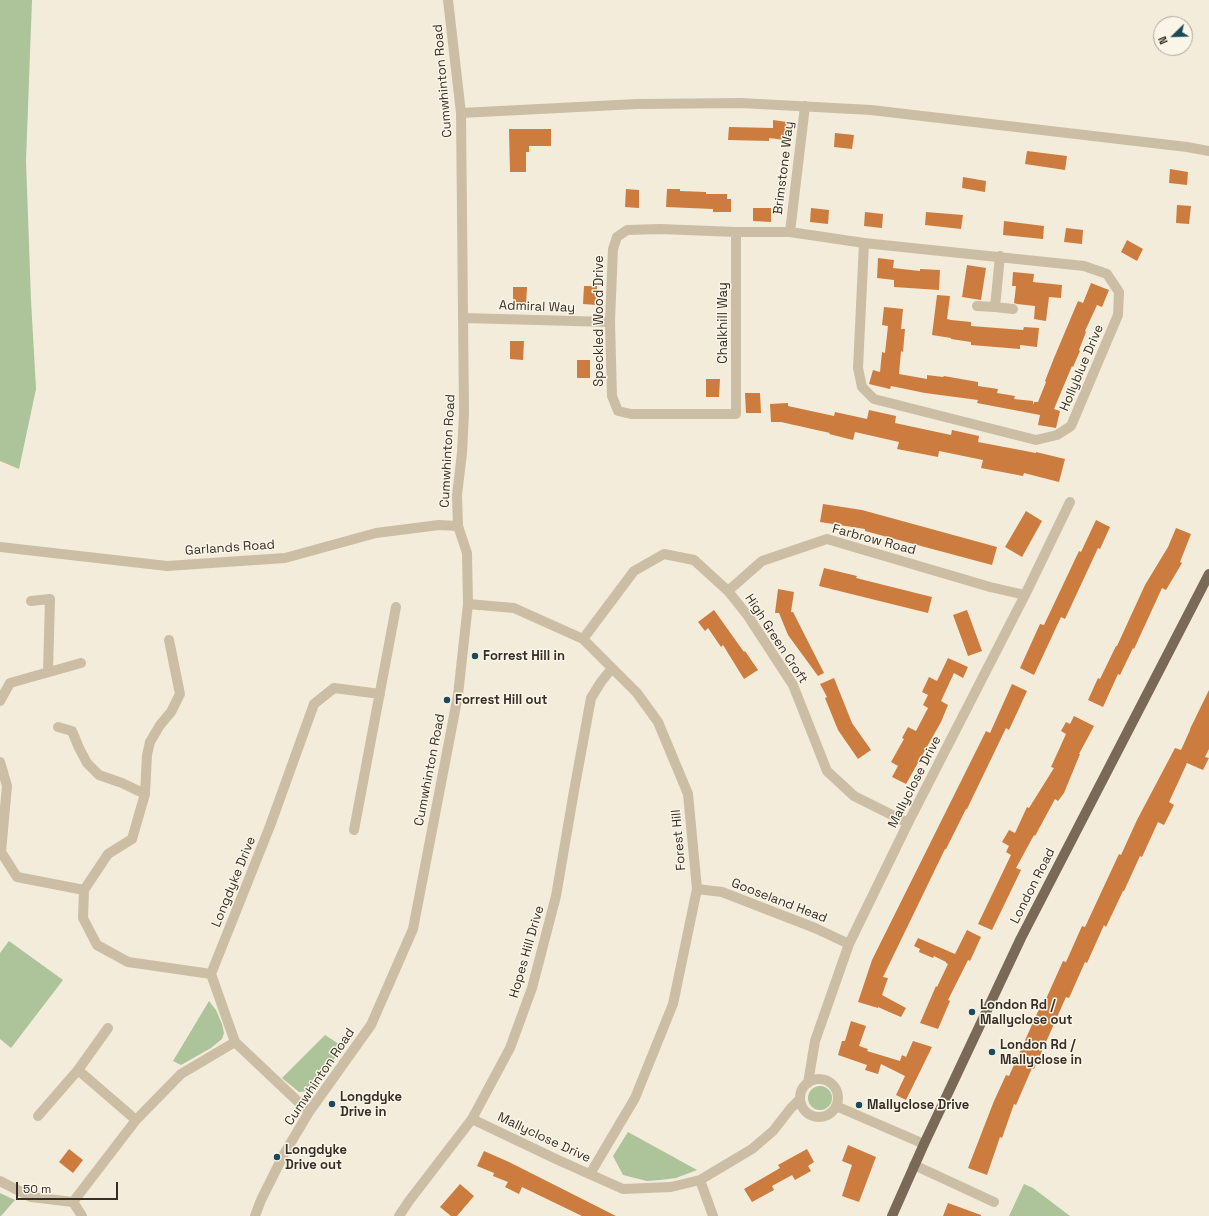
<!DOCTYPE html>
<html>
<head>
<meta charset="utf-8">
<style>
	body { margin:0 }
	#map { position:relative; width:1209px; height:1216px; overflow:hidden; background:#f3ecda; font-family:"Space Grotesk",sans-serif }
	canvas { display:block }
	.north { position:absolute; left:1153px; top:16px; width:40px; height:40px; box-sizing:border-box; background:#faf5e7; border:1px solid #aca69a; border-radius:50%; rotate:247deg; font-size:11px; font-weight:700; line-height:16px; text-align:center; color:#372f27 }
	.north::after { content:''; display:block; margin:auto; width:14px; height:18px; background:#1a4a5b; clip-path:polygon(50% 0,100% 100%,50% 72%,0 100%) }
	.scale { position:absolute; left:16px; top:1182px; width:102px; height:18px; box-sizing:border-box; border:2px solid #372f27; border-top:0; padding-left:5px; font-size:12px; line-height:14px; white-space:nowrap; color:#372f27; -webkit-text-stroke:3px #faf5e7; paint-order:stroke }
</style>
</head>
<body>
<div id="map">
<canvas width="1209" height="1216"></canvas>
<div class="north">N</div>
<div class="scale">50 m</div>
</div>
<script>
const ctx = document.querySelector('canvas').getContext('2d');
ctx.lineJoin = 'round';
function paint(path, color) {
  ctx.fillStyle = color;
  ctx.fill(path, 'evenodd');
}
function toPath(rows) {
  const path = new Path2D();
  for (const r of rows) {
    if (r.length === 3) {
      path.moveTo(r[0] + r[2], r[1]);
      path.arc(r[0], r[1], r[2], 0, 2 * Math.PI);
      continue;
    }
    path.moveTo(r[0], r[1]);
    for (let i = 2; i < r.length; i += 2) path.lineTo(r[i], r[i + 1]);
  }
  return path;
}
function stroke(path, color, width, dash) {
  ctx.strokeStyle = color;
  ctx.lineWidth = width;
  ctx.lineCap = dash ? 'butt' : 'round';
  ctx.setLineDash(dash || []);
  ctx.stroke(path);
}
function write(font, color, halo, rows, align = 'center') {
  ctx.font = font + ' "Space Grotesk",sans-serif';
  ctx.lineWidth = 3;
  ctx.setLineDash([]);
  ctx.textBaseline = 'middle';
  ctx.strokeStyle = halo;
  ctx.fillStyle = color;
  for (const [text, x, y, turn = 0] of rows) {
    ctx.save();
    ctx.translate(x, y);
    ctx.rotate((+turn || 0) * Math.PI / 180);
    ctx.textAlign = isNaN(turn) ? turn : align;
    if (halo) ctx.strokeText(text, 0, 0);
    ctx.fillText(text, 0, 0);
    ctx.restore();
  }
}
const green = toPath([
	[0,0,32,0,26,161,31,300,36,389,19,469,0,461],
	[9,941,63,980,11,1048,0,1039,0,953],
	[209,1001,216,1010,222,1024,224,1033,222,1039,211,1048,181,1065,173,1061],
	[325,1035,342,1046,326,1072,312,1091,299,1092,282,1078],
	[820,1098,12],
	[628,1132,697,1170,676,1178,660,1180,647,1181,623,1175,613,1156],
	[1024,1184,1033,1188,1070,1216,1009,1216],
	[0,1193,15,1200,1,1216,0,1216]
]);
const building = toPath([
	[773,120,787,122,785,140,769,138,769,141,728,140,729,127,773,128],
	[509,129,551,129,551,146,529,146,529,152,526,152,526,172,510,172],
	[835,133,854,135,852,149,834,147],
	[1027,151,1067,156,1065,170,1025,164],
	[1170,169,1188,172,1187,185,1169,183],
	[963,177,986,181,985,192,962,188],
	[626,189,639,190,639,208,625,207],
	[667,189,680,189,680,191,706,192,706,194,727,194,727,199,731,199,731,212,713,212,713,209,666,207],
	[1177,205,1191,206,1189,224,1176,223],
	[753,208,771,208,771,222,753,221],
	[811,208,829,210,828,224,810,222],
	[865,212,883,214,882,228,864,226],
	[926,212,963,215,961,229,925,225],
	[1004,221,1044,226,1043,239,1003,235],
	[1066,228,1083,230,1082,244,1064,242],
	[1127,240,1143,249,1137,261,1121,252],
	[878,258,894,260,893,268,920,271,920,269,940,270,939,290,894,287,894,280,877,278],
	[967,265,986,268,981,300,962,297],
	[1013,272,1034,274,1033,282,1062,285,1061,298,1049,297,1046,321,1034,319,1035,306,1017,304,1014,303,1016,286,1012,286],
	[1091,283,1109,290,1102,307,1097,305,1085,331,1086,332,1079,350,1080,351,1073,367,1072,366,1054,409,1060,411,1056,428,1038,425,1040,415,977,403,978,400,925,393,891,386,890,389,869,384,873,370,880,372,882,352,885,353,888,326,882,325,884,307,903,309,901,329,905,329,903,352,901,351,899,374,927,379,927,375,943,377,944,376,978,382,978,386,998,389,997,393,1015,396,1014,399,1033,401,1033,405,1034,402,1038,402,1046,382,1045,381,1054,358,1078,301,1083,303],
	[584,286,597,286,597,305,583,304],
	[513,287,527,287,526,305,513,305],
	[937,295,950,296,947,319,951,320,971,322,971,326,1023,330,1024,327,1039,328,1037,347,1020,345,1020,349,971,345,971,342,951,339,951,338,932,335],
	[510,341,524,341,523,360,510,359],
	[577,360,590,360,590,378,577,378],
	[706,379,720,379,719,397,706,397],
	[745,393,760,393,761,413,746,413],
	[788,403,788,406,834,416,835,412,867,419,869,410,896,416,895,423,951,435,952,430,979,436,978,442,1036,453,1036,452,1065,459,1059,482,1024,473,1023,476,981,468,983,460,939,451,938,457,897,449,899,442,855,432,853,440,829,434,830,433,781,422,771,422,770,404],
	[823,504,862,510,997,547,992,565,865,531,865,529,820,522],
	[1026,511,1042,521,1022,557,1005,547],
	[1096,520,1110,527,1100,549,1098,548,1065,619,1061,617,1034,675,1020,668,1040,624,1044,625,1079,551,1081,552],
	[1176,528,1191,534,1180,562,1182,563,1166,590,1162,588,1134,649,1133,648,1120,675,1118,674,1103,707,1088,700,1098,678,1100,679,1116,646,1117,646,1145,585,1168,547],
	[824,568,857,576,856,578,932,597,928,613,819,586],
	[778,589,794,592,791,612,793,612,824,673,818,676,788,635,779,613,775,613],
	[714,610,744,652,745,651,758,670,744,679,723,645,721,647,708,628,705,631,698,622],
	[967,610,982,651,968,656,953,615],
	[948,658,968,667,963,678,954,673,941,701,948,705,941,722,906,784,892,777,898,766,891,762,904,739,902,738,908,727,916,731,928,708,923,705,928,695,922,692,929,677,937,681],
	[834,678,852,723,871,750,858,759,838,730,825,698,827,697,820,684],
	[1012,684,1027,691,1009,730,1006,728,967,809,966,809,946,849,945,849,883,977,888,978,882,995,906,1008,901,1017,889,1012,878,1007,878,1008,858,1002,872,960,986,731,990,733],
	[1209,690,1209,749,1205,757,1209,758,1203,770,1187,763,1169,802,1174,805,1164,825,1158,822,1142,857,1140,856,1124,891,1123,891,1106,927,1104,925,1087,963,1085,962,1069,998,1066,997,1034,1069,1032,1068,1016,1105,1014,1104,1002,1138,1000,1137,987,1175,968,1168,994,1101,1006,1075,1009,1076,1044,998,1046,999,1063,961,1066,962,1082,926,1085,927,1119,854,1121,855,1137,820,1175,748,1181,750,1190,730,1190,729],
	[1074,716,1094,726,1079,754,1080,754,1064,793,1058,801,1055,799,1035,836,1034,835,1016,868,1021,870,992,930,978,924,1011,855,1006,852,1009,846,1002,842,1009,830,1015,833,1027,807,1029,808,1054,768,1051,767,1066,734,1061,731,1066,722,1070,724],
	[967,930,981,937,970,961,968,960,948,1000,950,1001,938,1029,920,1023,936,986,937,987,948,964,946,963,946,962,934,956,933,958,919,952,920,949,914,946,918,938,955,954],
	[851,1021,866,1026,859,1046,868,1049,867,1051,900,1061,902,1055,906,1057,913,1041,932,1047,906,1100,896,1095,905,1076,881,1064,878,1074,865,1070,867,1065,838,1055,842,1041,845,1041],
	[848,1145,876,1157,859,1202,842,1196,852,1165,842,1161],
	[69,1149,83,1160,73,1173,59,1162],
	[807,1149,814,1162,808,1166,811,1171,795,1180,792,1175,772,1186,774,1190,752,1202,744,1189,780,1168,778,1165],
	[484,1151,509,1162,616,1216,582,1216,522,1187,519,1194,505,1187,508,1182,493,1176,494,1173,477,1166],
	[460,1184,474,1196,457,1216,451,1216,440,1207],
	[948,1203,981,1215,981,1216,943,1216]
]);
const minor = toPath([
	[461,113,637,104,741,103,871,110,1187,147,1209,151],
	[736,232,736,414,631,414,618,411,612,396,610,322,613,249,617,237,627,230,660,229,736,232,790,232,864,243,1084,266,1107,274,1119,292,1118,315,1071,426,1057,435,1036,440,874,399,862,387,858,368,864,243],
	[790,232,805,106],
	[977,306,995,307,1000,256],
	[995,307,1013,309],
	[463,318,610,322],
	[0,547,167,566,285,558,376,533,439,525,458,526],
	[728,591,762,561,827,539,990,587,1025,595],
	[31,601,50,599,48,672],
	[468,604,514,608,583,639,637,693,658,722,688,794,697,889,673,1004,635,1098,590,1174],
	[583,639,634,571,664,554,694,560,728,591,748,616,793,685,827,771,854,796,908,823],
	[169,640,180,694,171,712,160,725,150,742,147,755,145,794,132,839,108,854,84,890,83,918,97,945,128,962,211,974],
	[0,701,10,683,81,663],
	[58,727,72,731,79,748,87,763,99,775,122,783,145,794],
	[0,762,7,786,1,852,17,877,84,890],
	[354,830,396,607],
	[697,889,722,892,815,928,849,944],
	[78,1070,136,1120],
	[819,1098,19],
	[808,1083,815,1041,849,944,908,823,1025,595,1070,502],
	[836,1106,924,1144],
	[309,1112,235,1042,211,974,270,826,314,704,334,688,380,694],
	[38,1116,78,1070,108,1028],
	[472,1119,558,1160,623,1189,671,1187,700,1180,752,1149,773,1131,791,1108,800,1099],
	[914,1165,994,1202],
	[700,1180,713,1216],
	[0,1181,31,1197,73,1202,136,1120,181,1074,235,1042],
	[73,1202,82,1216],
	[399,1216,409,1201,472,1119,510,1048,532,988,556,896,574,791,591,698,601,682,612,668]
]);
const tertiary = toPath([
	[255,1216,261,1200,284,1154,309,1112,371,1025,413,929,458,695,468,604,467,553,458,526,457,495,462,453,464,413,461,113,448,0]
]);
const primary = toPath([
	[892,1216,924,1144,1021,938,1209,574]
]);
const markers = [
	[475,656,4,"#1a4a5b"],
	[447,700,4,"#1a4a5b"],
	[972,1012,4,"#1a4a5b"],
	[992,1052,4,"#1a4a5b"],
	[332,1104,4,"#1a4a5b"],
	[859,1105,4,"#1a4a5b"],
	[277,1157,4,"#1a4a5b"]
];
const streetNames = [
	["Cumwhinton Road",443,81,-95],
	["Brimstone Way",784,168,-83],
	["Admiral Way",537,307,2],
	["Speckled Wood Drive",599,321,-90],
	["Chalkhill Way",723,323,-90],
	["Hollyblue Drive",1082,368,-67],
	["Cumwhinton Road",448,451,-87],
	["Farbrow Road",874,540,15],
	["Garlands Road",230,548,-4],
	["High Green Croft",776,639,57],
	["Cumwhinton Road",430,770,-79],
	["Mallyclose Drive",915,782,-63],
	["Forest Hill",679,840,-95],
	["Longdyke Drive",234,882,-68],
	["London Road",1033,886,-63],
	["Gooseland Head",779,901,21],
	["Hopes Hill Drive",527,952,-74],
	["Cumwhinton Road",320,1077,-56],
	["Mallyclose Drive",544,1138,25]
];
const poiNames = [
	["Forrest Hill in",483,656],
	["Forrest Hill out",455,700],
	["London Rd /",980,1005],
	["Mallyclose out",980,1020],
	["London Rd /",1000,1045],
	["Mallyclose in",1000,1060],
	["Longdyke",340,1097],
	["Drive in",340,1112],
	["Mallyclose Drive",867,1105],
	["Longdyke",285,1150],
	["Drive out",285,1165]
];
paint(green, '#adc399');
paint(building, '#cc7c3f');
stroke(minor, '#ccbea5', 10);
stroke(tertiary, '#ccbea5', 10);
stroke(primary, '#7a6957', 10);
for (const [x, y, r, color] of markers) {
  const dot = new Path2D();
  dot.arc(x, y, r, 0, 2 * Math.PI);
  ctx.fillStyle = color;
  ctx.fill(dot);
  stroke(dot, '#faf5e7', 1.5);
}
write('13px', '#372f27', '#faf5e7', streetNames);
write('bold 13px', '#372f27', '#faf5e7', poiNames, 'left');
</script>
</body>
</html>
